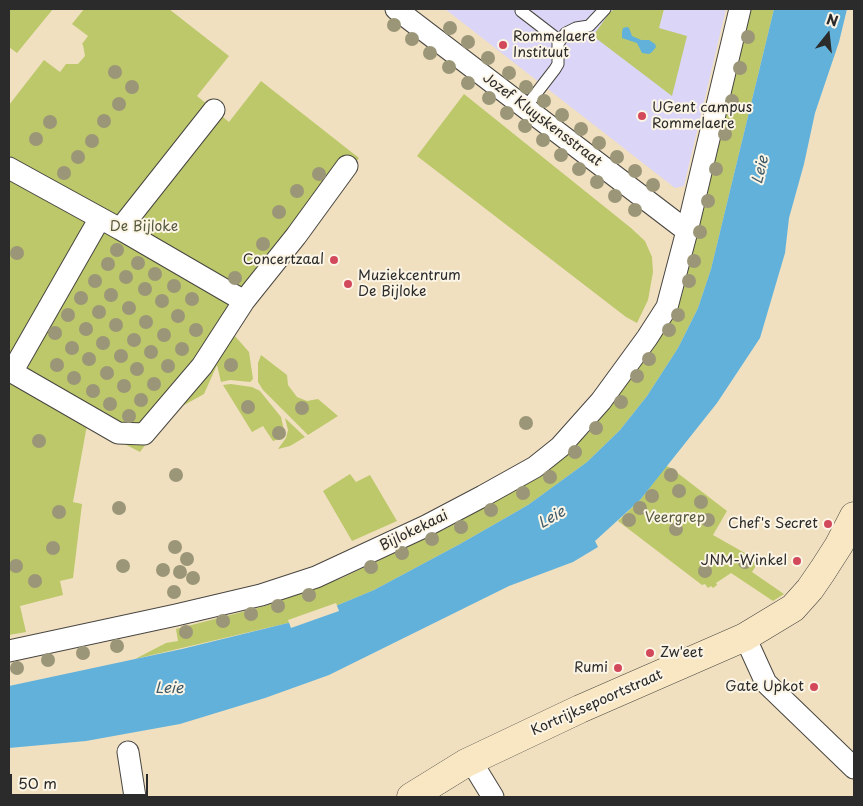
<!DOCTYPE html>
<html>
<head>
<meta charset="utf-8">
<style>
	body { margin:0 }
	#map { position:relative; width:863px; height:806px; overflow:hidden; background:#f0e0c0; font-family:"Playpen Sans",sans-serif }
	canvas { display:block }
	.frame { position:absolute; inset:0; border:10px solid #2b2b2b; pointer-events:none }
	.north { position:absolute; left:803px; top:10px; width:50px; height:50px; -webkit-text-stroke:4px #fcf5e5; paint-order:stroke; rotate:16deg; font-size:14px; font-weight:700; line-height:20px; text-align:center; color:#2b2b2b }
	.north::after { content:''; display:block; margin:auto; width:18px; height:22px; background:#2b2b2b; clip-path:polygon(50% 0,100% 100%,50% 72%,0 100%) }
	.scale { position:absolute; left:10px; top:774px; width:138px; height:22px; box-sizing:border-box; border:2px solid #2b2b2b; border-top:0; padding-left:6px; font-size:15px; line-height:18px; white-space:nowrap; color:#2b2b2b; -webkit-text-stroke:4px #fcf5e5; paint-order:stroke }
</style>
</head>
<body>
<div id="map">
<canvas width="863" height="806"></canvas>
<div class="frame"></div>
<div class="north">N</div>
<div class="scale">50 m</div>
</div>
<script>
const ctx = document.querySelector('canvas').getContext('2d');
ctx.lineJoin = 'round';
function paint(path, color) {
  ctx.fillStyle = color;
  ctx.fill(path, 'evenodd');
}
function toPath(rows) {
  const path = new Path2D();
  for (const r of rows) {
    path.moveTo(r[0], r[1]);
    for (let i = 2; i < r.length; i += 2) path.lineTo(r[i], r[i + 1]);
  }
  return path;
}
function stroke(path, color, width, dash) {
  ctx.strokeStyle = color;
  ctx.lineWidth = width;
  ctx.lineCap = dash ? 'butt' : 'round';
  ctx.setLineDash(dash || []);
  ctx.stroke(path);
}
function write(font, color, halo, rows, align = 'center') {
  ctx.font = font + ' "Playpen Sans",sans-serif';
  ctx.lineWidth = 4;
  ctx.setLineDash([]);
  ctx.textBaseline = 'middle';
  ctx.strokeStyle = halo;
  ctx.fillStyle = color;
  for (const [text, x, y, turn = 0] of rows) {
    ctx.save();
    ctx.translate(x, y);
    ctx.rotate((+turn || 0) * Math.PI / 180);
    ctx.textAlign = isNaN(turn) ? turn : align;
    if (halo) ctx.strokeText(text, 0, 0);
    ctx.fillText(text, 0, 0);
    ctx.restore();
  }
}
const built = toPath([
	[445,9,726,9,684,186,675,188]
]);
const green = toPath([
	[9,9,53,9,17,53,9,47],
	[84,9,169,9,229,56,197,96,229,122,261,81,359,158,325,202,234,335,249,352,253,379,250,382,230,380,221,382,217,365,204,394,168,414,140,452,87,425,73,502,82,504,73,578,60,581,63,595,20,606,26,632,9,635,9,105,44,60,60,72,66,64,78,64,85,56,83,45,82,44,88,36,72,24],
	[615,9,664,9,659,28,687,36,672,96,593,36,610,12],
	[751,9,774,9,711,269,698,308,678,348,647,396,620,430,587,462,528,505,460,544,374,590,338,605,288,623,135,659,166,643,178,641,176,629,265,606,342,578,447,528,542,476,567,455,589,432,610,407,653,349,675,313,682,295],
	[464,94,631,228,645,241,652,257,653,272,648,300,637,323,626,317,417,156],
	[261,355,287,375,288,385,297,397,307,401,318,399,338,416,308,435,263,390,258,382,258,363],
	[231,384,252,387,260,391,281,417,284,430,282,438,273,441,263,426,252,432,223,385],
	[285,418,305,437,290,446,278,449,286,438,288,430],
	[666,466,671,468,727,511,713,535,759,561,752,572,784,594,773,601,731,573,716,583,717,585,713,588,711,586,708,588,705,584,702,585,618,521,640,500],
	[350,474,356,482,370,475,397,521,352,541,323,491]
]);
const water = toPath([
	[774,9,847,9,839,42,815,113,804,164,789,218,785,253,760,338,717,403,640,500,595,541,598,547,573,562,509,586,329,675,265,698,180,724,86,741,9,748,9,686,182,649,288,623,338,605,374,590,460,544,528,505,587,462,620,430,647,396,678,348,698,308,711,269],
	[627,27,629,28,632,36,641,40,649,40,655,44,656,47,652,52,649,54,642,53,637,43,622,38,622,32,623,28]
]);
const pier = toPath([
	[336,603,339,611,291,628,288,620]
]);
const lane = toPath([
	[521,11,560,41],
	[525,108,555,69,558,64,558,44,561,39,566,33,576,28,589,26,605,9]
]);
const street = toPath([
	[396,9,687,231],
	[9,168,120,229,244,301],
	[100,218,12,372,118,433,144,434,202,366,244,301,296,236,347,166],
	[120,229,214,110],
	[745,637,766,683,854,768],
	[9,651,176,615,261,595,316,577,426,526,483,496,535,467,560,447,601,401,647,338,667,307,687,231,740,9],
	[128,752,135,797],
	[471,761,493,797]
]);
const secondary = toPath([
	[411,797,466,763,580,709,745,637,793,608,810,589,823,570,839,545,854,516]
]);
const trees = [
	[394,25],
	[450,28],
	[748,37],
	[412,39],
	[468,42],
	[430,53],
	[488,58],
	[449,67],
	[740,68],
	[115,72],
	[509,73],
	[468,83],
	[132,87],
	[526,87],
	[489,98],
	[544,101],
	[732,101],
	[119,104],
	[507,113],
	[562,115],
	[104,121],
	[50,122],
	[525,126],
	[581,129],
	[725,134],
	[36,139],
	[543,140],
	[92,141],
	[599,143],
	[561,155],
	[78,157],
	[617,157],
	[579,169],
	[716,169],
	[635,171],
	[64,173],
	[319,174],
	[597,182],
	[653,185],
	[297,191],
	[615,196],
	[708,201],
	[635,210],
	[279,212],
	[700,232],
	[263,244],
	[117,250],
	[17,253],
	[694,261],
	[138,263],
	[108,264],
	[155,274],
	[126,277],
	[235,278],
	[95,281],
	[689,281],
	[174,286],
	[145,289],
	[111,295],
	[81,298],
	[192,299],
	[162,301],
	[129,308],
	[99,312],
	[68,315],
	[678,315],
	[178,316],
	[146,322],
	[116,325],
	[86,329],
	[196,330],
	[669,330],
	[55,333],
	[164,335],
	[134,340],
	[103,343],
	[72,348],
	[182,349],
	[151,352],
	[121,356],
	[89,359],
	[649,359],
	[57,365],
	[231,365],
	[168,366],
	[137,369],
	[107,373],
	[637,376],
	[74,378],
	[154,384],
	[124,386],
	[93,391],
	[141,400],
	[621,402],
	[110,404],
	[248,407],
	[302,408],
	[129,416],
	[526,423],
	[596,428],
	[279,433],
	[39,441],
	[575,452],
	[176,475],
	[671,475],
	[550,477],
	[679,491],
	[523,493],
	[652,496],
	[701,502],
	[119,508],
	[640,508],
	[491,510],
	[59,512],
	[629,520],
	[708,520],
	[461,527],
	[676,529],
	[432,539],
	[175,547],
	[53,548],
	[402,553],
	[187,559],
	[745,562],
	[16,566],
	[123,566],
	[371,567],
	[163,570],
	[705,571],
	[180,572],
	[193,578],
	[35,581],
	[174,592],
	[309,595],
	[278,606],
	[251,614],
	[223,621],
	[186,632],
	[117,646],
	[83,653],
	[48,660],
	[17,668]
];
const markers = [
	[503,45,5,"#d1495b"],
	[642,116,5,"#d1495b"],
	[334,260,5,"#d1495b"],
	[348,284,5,"#d1495b"],
	[828,524,5,"#d1495b"],
	[797,561,5,"#d1495b"],
	[650,653,5,"#d1495b"],
	[618,668,5,"#d1495b"],
	[814,687,5,"#d1495b"]
];
const poiNames = [
	["Rommelaere",513,37,"left"],
	["Instituut",513,53,"left"],
	["UGent campus",652,108,"left"],
	["Rommelaere",652,124,"left"],
	["Concertzaal",324,260],
	["Muziekcentrum",358,276,"left"],
	["De Bijloke",358,292,"left"],
	["Chef's Secret",818,524],
	["JNM-Winkel",787,561],
	["Zw'eet",660,653,"left"],
	["Rumi",608,668],
	["Gate Upkot",804,687]
];
const streetNames = [
	["Jozef Kluyskensstraat",542,120,37],
	["Bijlokekaai",414,531,-26],
	["Kortrijksepoortstraat",597,703,-24]
];
const parkNames = [
	["De Bijloke",144,227],
	["Veergrep",675,518]
];
const waterNames = [
	["Leie",761,170,-77],
	["Leie",552,518,-30],
	["Leie",169,689]
];
paint(built, '#dbd6f7');
paint(green, '#bcc86a');
paint(water, '#61b1db');
paint(pier, '#f0e0c0');
stroke(lane, '#494641', 13);
stroke(street, '#494641', 23);
stroke(secondary, '#494641', 29);
stroke(lane, '#fff', 11);
stroke(street, '#fff', 21);
stroke(secondary, '#f9e7c3', 28);
ctx.fillStyle = '#9b9678';
for (const [x, y] of trees) {
  ctx.beginPath();
  ctx.arc(x, y, 7, 0, 2 * Math.PI);
  ctx.fill();
}
for (const [x, y, r, color] of markers) {
  const dot = new Path2D();
  dot.arc(x, y, r, 0, 2 * Math.PI);
  ctx.fillStyle = color;
  ctx.fill(dot);
  stroke(dot, '#fcf5e5', 2);
}
write('14px', '#2b2b2b', '#fcf5e5', poiNames, 'right');
write('14px', '#2b2b2b', '#fcf5e5', streetNames);
write('14px', '#565a3e', '#fcf5e5', parkNames);
write('italic 15px', '#3e5a69', '#fcf5e5', waterNames);
</script>
</body>
</html>
